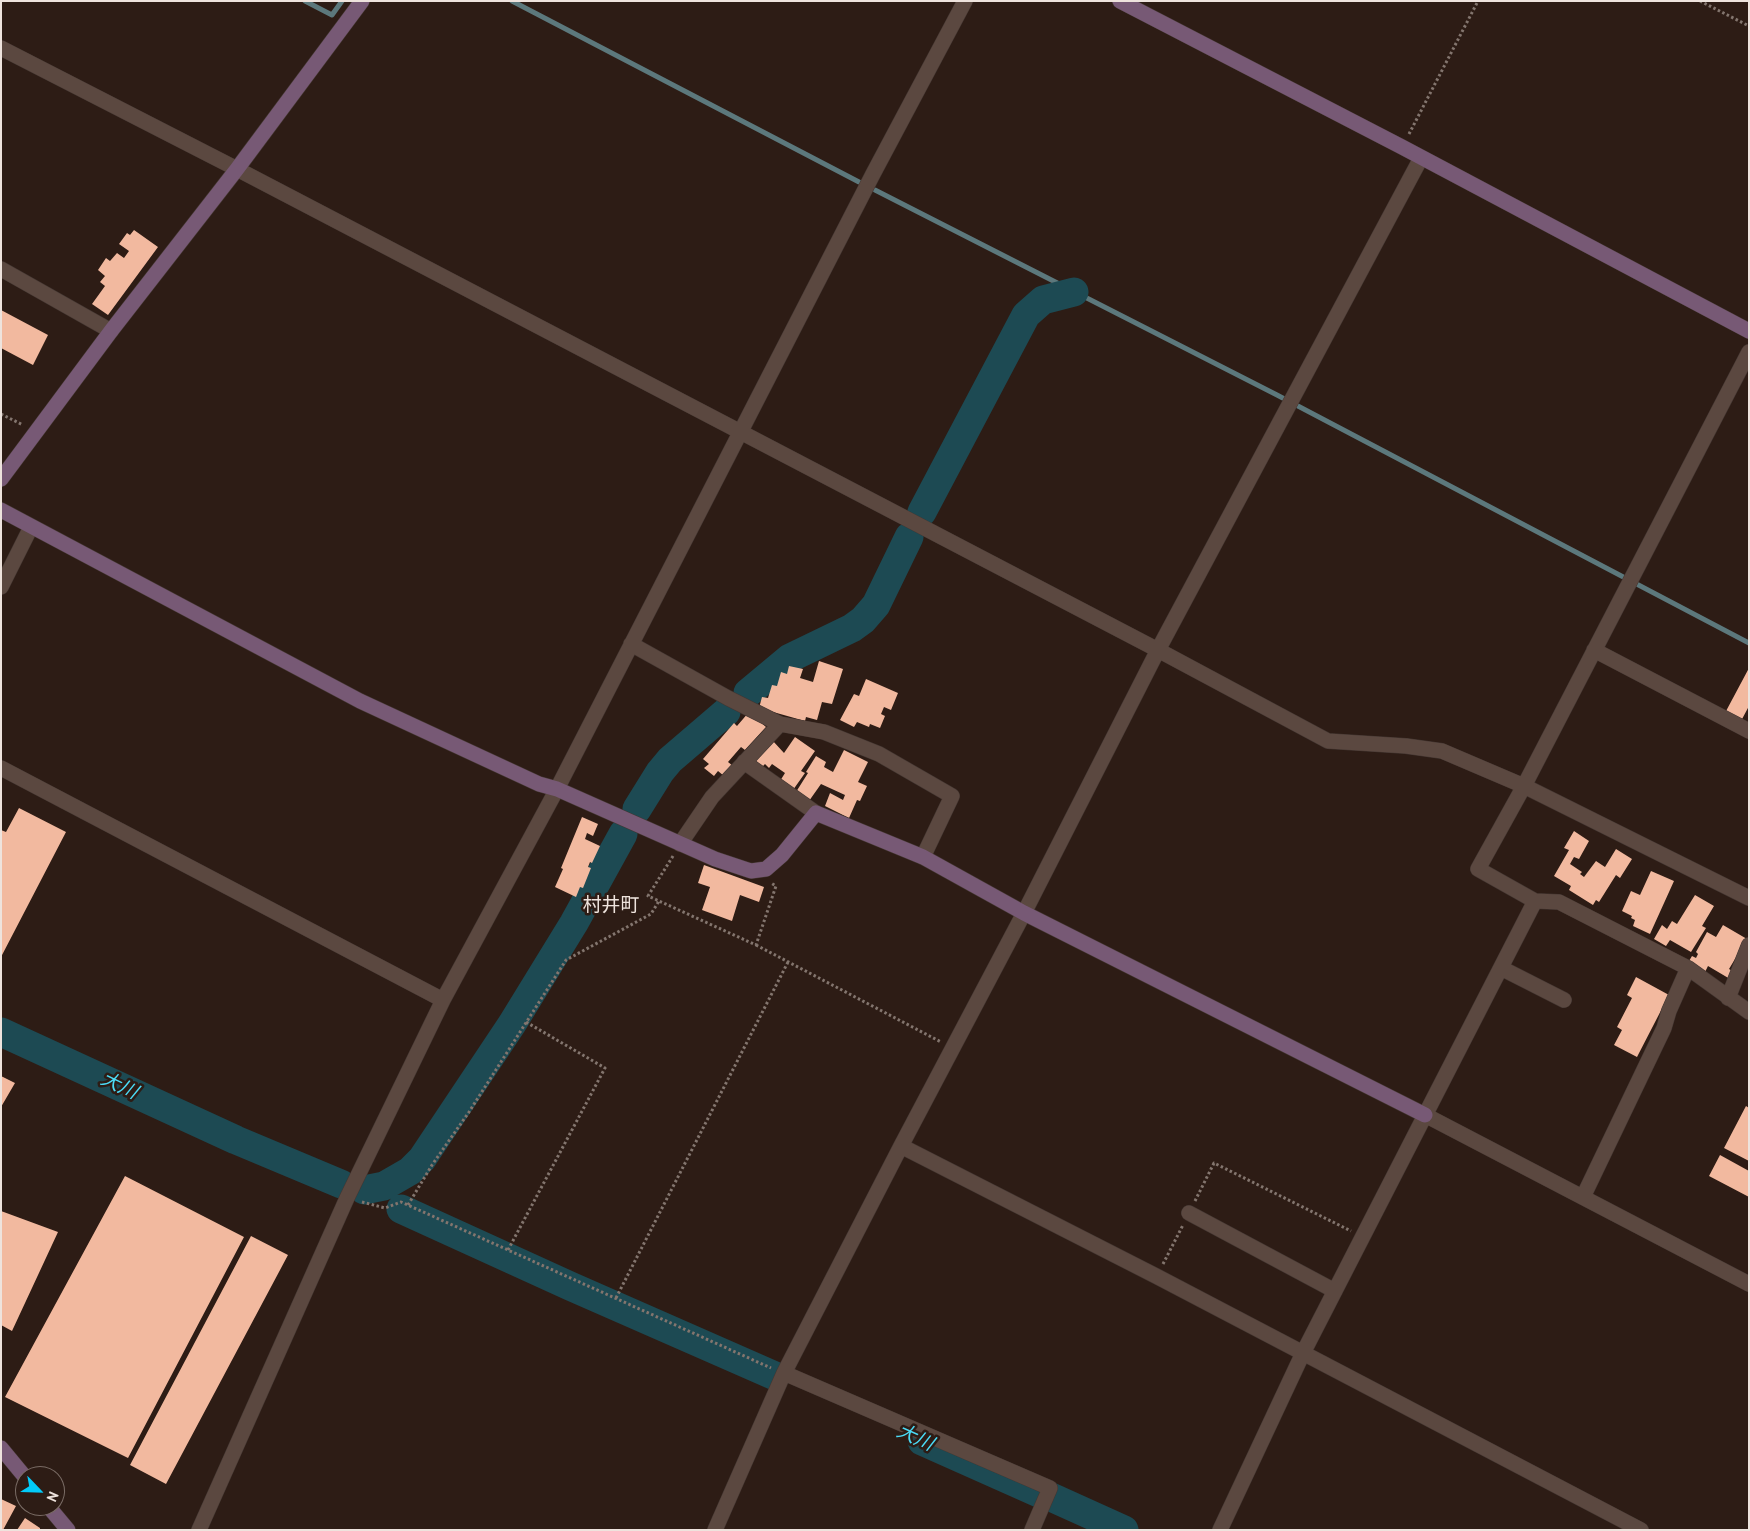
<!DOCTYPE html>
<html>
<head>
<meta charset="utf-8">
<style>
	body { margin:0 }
	#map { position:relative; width:1750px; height:1531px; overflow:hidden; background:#2d1c15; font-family:"PT Sans",sans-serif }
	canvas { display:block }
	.frame { position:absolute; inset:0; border:2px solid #eee3dd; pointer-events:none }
	.north { position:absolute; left:15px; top:1466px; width:50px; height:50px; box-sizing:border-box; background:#2d1c15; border:1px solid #7a6c65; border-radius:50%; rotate:114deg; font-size:14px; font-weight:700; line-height:20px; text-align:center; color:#eee3dd }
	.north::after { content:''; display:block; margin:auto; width:18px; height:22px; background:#02cbf9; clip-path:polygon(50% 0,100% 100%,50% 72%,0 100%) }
</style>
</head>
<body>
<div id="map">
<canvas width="1750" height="1531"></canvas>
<div class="frame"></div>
<div class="north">N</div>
</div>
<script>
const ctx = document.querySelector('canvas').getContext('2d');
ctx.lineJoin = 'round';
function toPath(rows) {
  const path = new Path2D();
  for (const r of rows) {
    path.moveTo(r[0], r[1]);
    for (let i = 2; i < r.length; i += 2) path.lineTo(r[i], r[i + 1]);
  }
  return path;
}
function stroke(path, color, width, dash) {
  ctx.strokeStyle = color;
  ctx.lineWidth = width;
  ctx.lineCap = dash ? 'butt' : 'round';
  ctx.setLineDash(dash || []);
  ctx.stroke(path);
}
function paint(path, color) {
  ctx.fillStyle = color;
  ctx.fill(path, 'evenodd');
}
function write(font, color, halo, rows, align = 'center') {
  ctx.font = font + ' "PT Sans","Noto Sans JP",sans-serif';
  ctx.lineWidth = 5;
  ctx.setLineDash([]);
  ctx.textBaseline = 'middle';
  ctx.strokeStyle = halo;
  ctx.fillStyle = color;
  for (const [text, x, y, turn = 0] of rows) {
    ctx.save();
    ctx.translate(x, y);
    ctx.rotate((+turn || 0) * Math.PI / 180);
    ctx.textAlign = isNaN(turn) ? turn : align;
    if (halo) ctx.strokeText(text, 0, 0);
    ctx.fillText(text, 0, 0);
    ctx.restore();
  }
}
const stream = toPath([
	[305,1,332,15,342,1],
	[512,1,859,182],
	[875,190,1277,395,1749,643]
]);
const river = toPath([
	[922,512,1026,315,1043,300,1074,292],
	[748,693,790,658,852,628,863,620,876,605,909,537],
	[637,809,660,772,670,760,726,712],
	[1,1032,236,1140,341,1184],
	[364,1190,384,1186,410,1171,422,1159,512,1024,574,923,623,834],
	[401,1209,570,1286,775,1376],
	[922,1441,1041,1494],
	[1051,1497,1124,1530]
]);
const building = toPath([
	[134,230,158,247,108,315,92,304,105,286,100,282,105,276,98,270,106,258,110,261,117,253,124,258,129,251,119,244,127,233,130,235],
	[1,310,48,335,33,365,1,348],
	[819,661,843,669,832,704,822,702,817,720,806,717,805,721,759,708,762,697,768,698,772,685,777,686,781,672,787,674,789,666,803,669,800,678,813,682],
	[1749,668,1749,706,1741,721,1725,713],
	[866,679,898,693,891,710,884,707,881,714,885,716,880,728,870,724,869,727,857,722,854,727,840,720,854,694,859,696],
	[749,712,766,727,745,750,741,747,728,762,733,766,724,776,718,771,714,776,704,768,709,764,703,759,734,723,737,726],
	[795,737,815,751,801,771,805,773,793,790,780,781,785,773,772,764,769,768,765,764,762,767,755,760,773,741,784,753],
	[844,750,868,762,858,782,867,786,860,801,857,800,849,818,825,806,830,793,843,800,845,795,821,784,809,801,796,792,808,773,806,772,816,756,826,762,824,767,833,772],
	[19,808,66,832,1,957,1,830,6,832],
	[582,817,598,824,593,836,587,833,585,839,600,846,592,863,590,862,588,867,591,868,583,888,580,887,576,897,555,887,563,869,561,868],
	[1574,831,1589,841,1579,859,1574,857,1570,864,1582,872,1580,874,1584,877,1596,861,1605,867,1616,849,1632,859,1620,878,1616,875,1599,902,1596,900,1593,905,1569,890,1571,886,1554,876,1569,850,1564,848],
	[704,865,764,887,759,902,740,895,732,921,702,910,710,887,698,883],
	[1651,871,1674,881,1650,934,1633,926,1635,920,1631,918,1632,916,1622,911,1631,891,1640,895],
	[1695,895,1714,906,1702,926,1706,928,1691,952,1670,940,1666,946,1654,939,1662,925,1667,929,1672,921,1677,924],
	[1723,925,1747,939,1729,969,1734,972,1730,979,1708,966,1703,976,1686,966,1692,956,1696,958,1698,954,1696,952,1707,932,1716,937],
	[1636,977,1669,995,1637,1057,1614,1045,1622,1030,1617,1027,1632,998,1627,995],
	[1,1076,15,1083,1,1107],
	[1746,1106,1749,1108,1749,1161,1724,1148],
	[1720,1155,1749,1171,1749,1197,1709,1176],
	[125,1176,244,1237,128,1458,5,1397],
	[1,1211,58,1232,12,1331,1,1325],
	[251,1236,288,1255,166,1484,130,1465],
	[1,1499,16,1506,3,1530,1,1530],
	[25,1518,40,1528,40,1530,17,1530]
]);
const path = toPath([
	[1700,1,1749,26],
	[1409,134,1478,1],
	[1,414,23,425],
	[673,856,648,896,756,945,776,886,771,883],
	[756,945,941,1042],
	[1195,1201,1214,1163,1351,1231],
	[362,1202,385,1208,401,1202,771,1368],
	[408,1205,432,1165,469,1112,566,960,651,914,659,901],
	[508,1250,605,1068,526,1022],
	[1163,1264,1183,1225],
	[616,1298,788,962]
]);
const street = toPath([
	[1,48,237,169,1158,650,1328,741,1406,746,1442,751,1524,786,1749,898],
	[1,269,111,331],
	[1749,352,1524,786,1478,869,1535,901,1559,902,1688,968,1749,1012],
	[1,587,31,527],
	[631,644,728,698,780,724],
	[1594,650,1749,731],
	[744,762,816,813],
	[1,768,443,1000],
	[680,844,712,797,780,724,824,732,879,754,952,796,923,857],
	[1501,968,1564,1000],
	[1728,998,1749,945],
	[1425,1115,1749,1284],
	[901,1146,1156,1276,1641,1530],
	[1583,1197,1664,1028,1669,1011,1688,968],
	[1189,1213,1335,1291],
	[784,1373,1050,1488,1032,1530],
	[199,1530,347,1198,443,1000,557,789,873,174,965,1],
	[715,1530,784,1373,901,1146,1024,913,1158,650,1421,158],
	[1220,1530,1303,1353,1535,901]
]);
const secondary = toPath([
	[1120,1,1402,147,1749,331],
	[1,479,111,331,237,169,362,1],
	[1,510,360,701,539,784,557,789,715,859,751,871,766,869,782,855,816,813,923,857,1024,913,1425,1115],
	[1,1448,25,1477],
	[48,1506,68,1530]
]);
const neighbourhoodNames = [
	["村井町",611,906]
];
const waterNames = [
	["大川",119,1086,25],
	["大川",915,1438,24]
];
stroke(stream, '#5c787c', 5);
stroke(river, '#1d4a53', 29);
paint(building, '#f2b99f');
stroke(street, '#443732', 16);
stroke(secondary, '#443732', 16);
stroke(path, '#83756e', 3, [2.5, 2.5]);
stroke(street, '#5b4840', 15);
stroke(secondary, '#775975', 15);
write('19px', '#eee3dd', '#2d1c15', neighbourhoodNames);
write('italic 19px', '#4bdbf6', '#2d1c15', waterNames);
</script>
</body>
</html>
